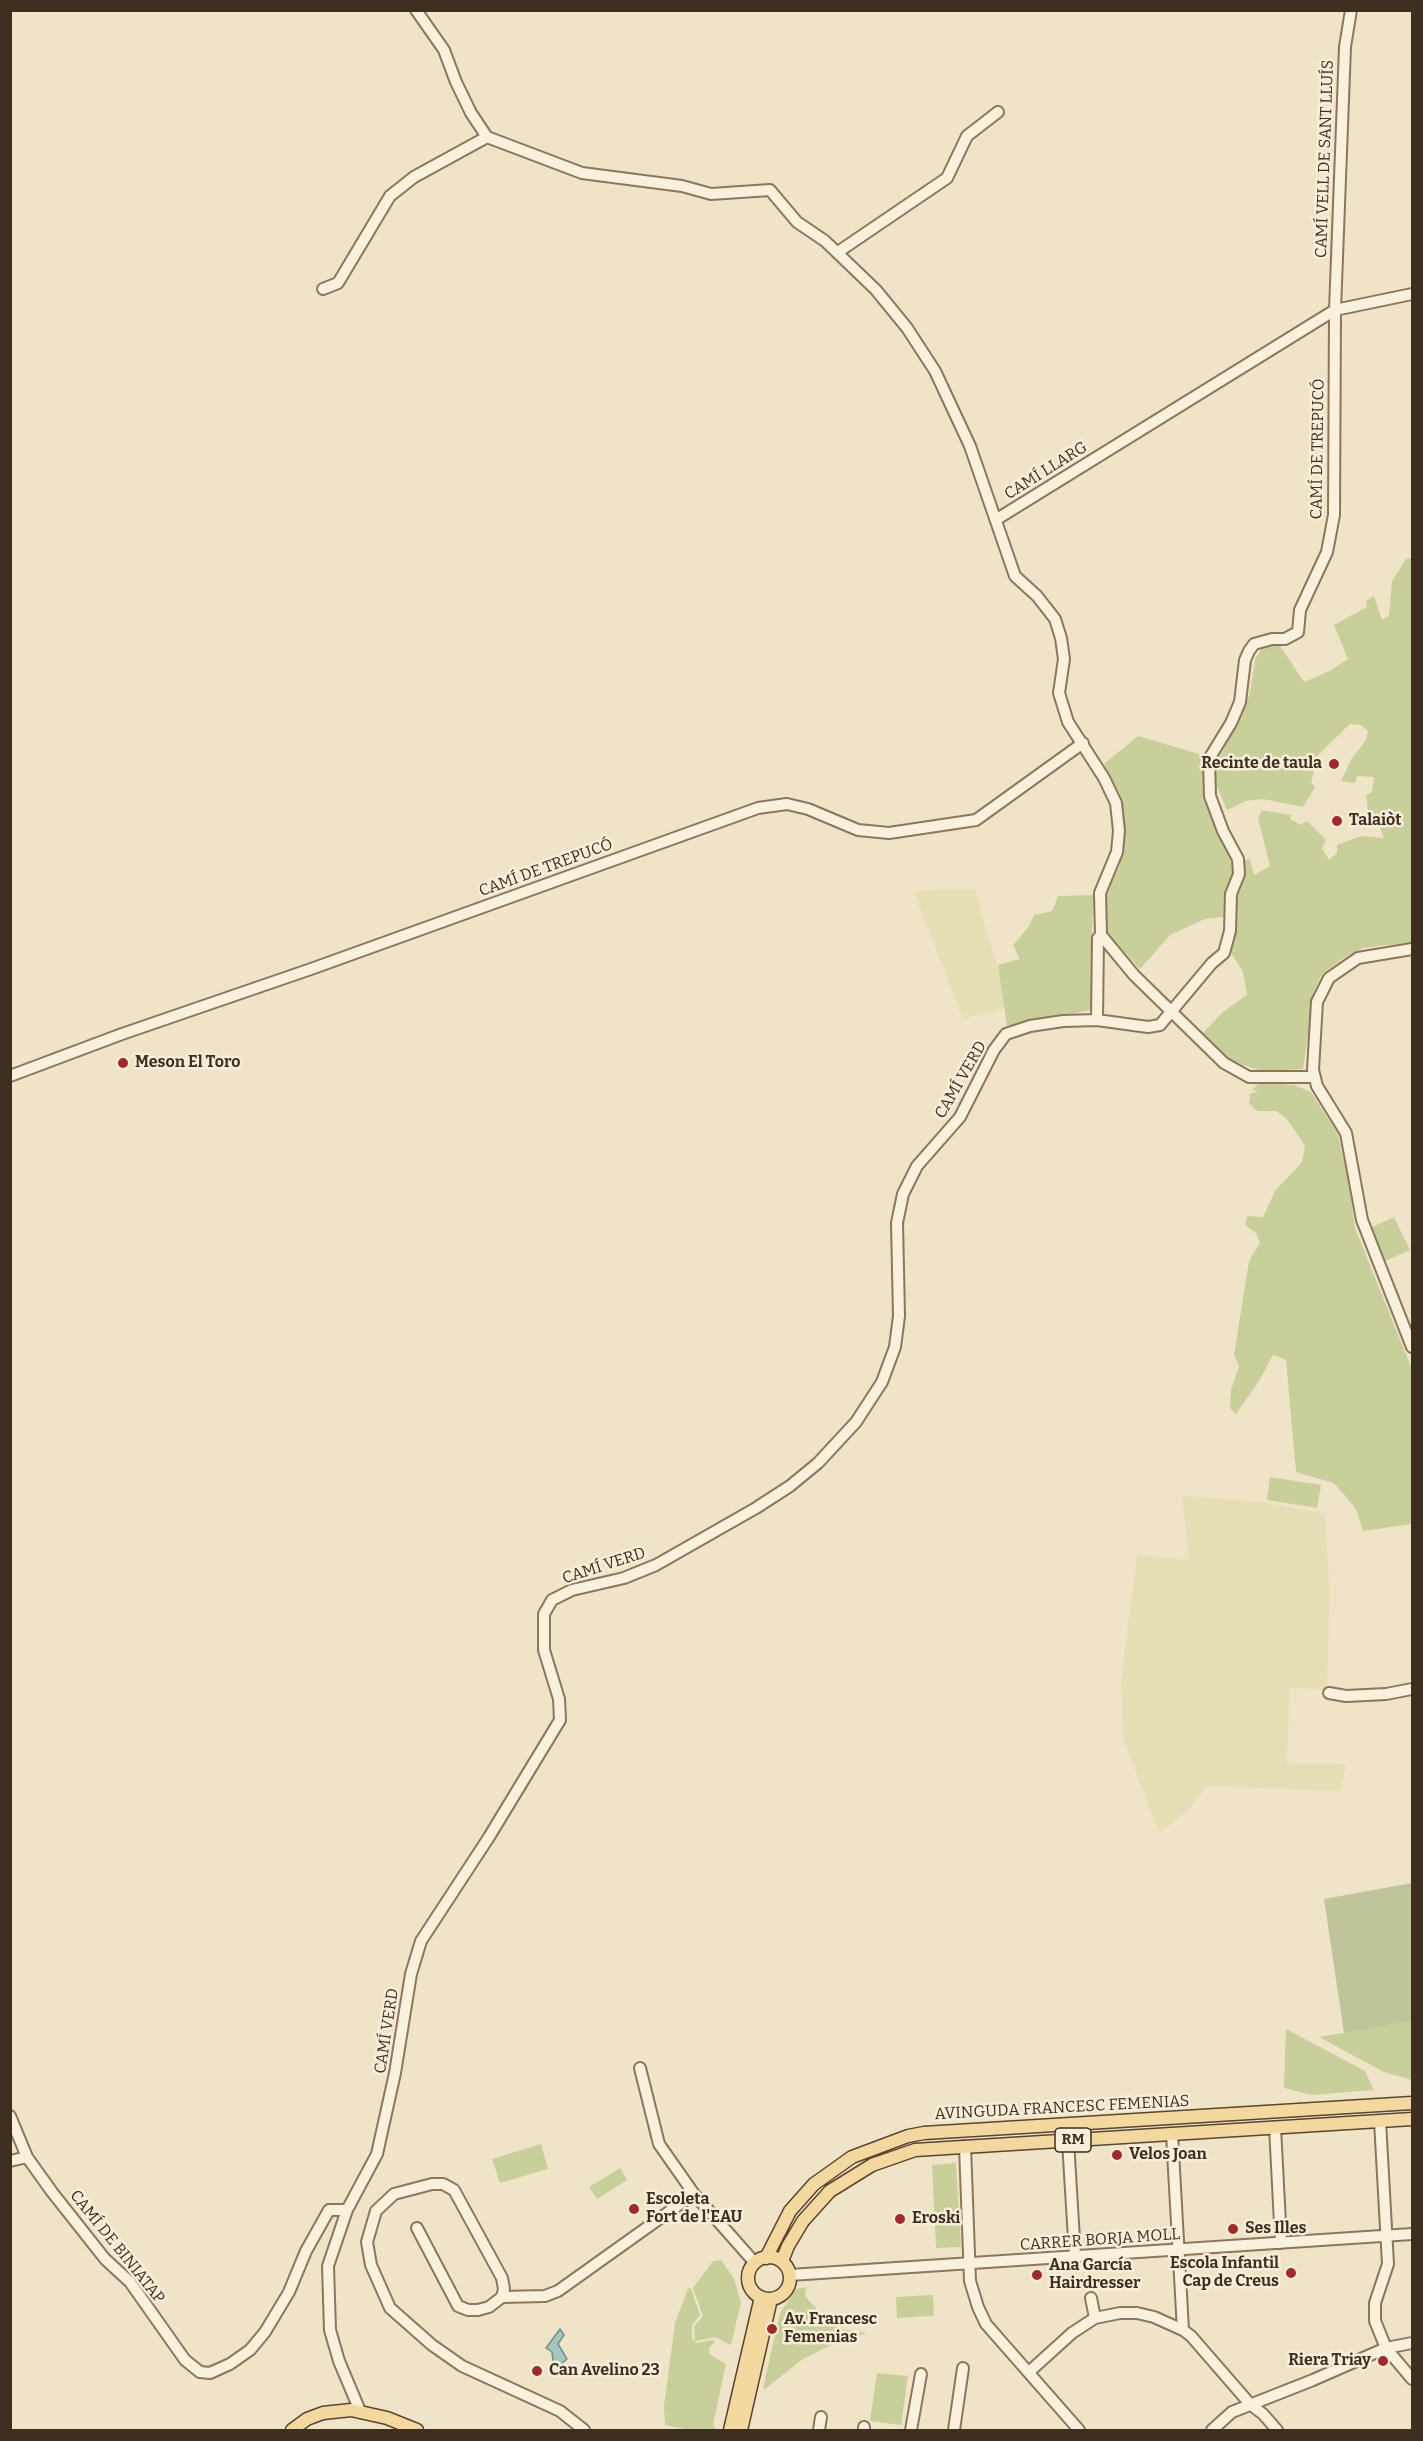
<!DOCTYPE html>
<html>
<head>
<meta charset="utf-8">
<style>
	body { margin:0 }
	#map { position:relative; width:1423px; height:2441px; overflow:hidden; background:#f0e4c8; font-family:Bitter,serif }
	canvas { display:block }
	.frame { position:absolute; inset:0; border:12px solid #3d2e20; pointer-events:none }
</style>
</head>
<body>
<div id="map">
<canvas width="1423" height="2441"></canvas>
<div class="frame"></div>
</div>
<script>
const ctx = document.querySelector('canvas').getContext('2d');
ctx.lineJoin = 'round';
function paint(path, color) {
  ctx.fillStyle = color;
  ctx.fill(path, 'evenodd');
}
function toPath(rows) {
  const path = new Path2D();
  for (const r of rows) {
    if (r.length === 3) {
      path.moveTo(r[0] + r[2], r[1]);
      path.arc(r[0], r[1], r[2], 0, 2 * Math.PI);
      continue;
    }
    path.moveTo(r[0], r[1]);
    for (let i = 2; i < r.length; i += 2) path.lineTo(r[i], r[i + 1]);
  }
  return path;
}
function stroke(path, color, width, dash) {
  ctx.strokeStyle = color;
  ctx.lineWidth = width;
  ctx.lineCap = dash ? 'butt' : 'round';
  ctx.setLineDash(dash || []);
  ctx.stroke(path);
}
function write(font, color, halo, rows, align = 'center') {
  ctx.font = font + ' Bitter,serif';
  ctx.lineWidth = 5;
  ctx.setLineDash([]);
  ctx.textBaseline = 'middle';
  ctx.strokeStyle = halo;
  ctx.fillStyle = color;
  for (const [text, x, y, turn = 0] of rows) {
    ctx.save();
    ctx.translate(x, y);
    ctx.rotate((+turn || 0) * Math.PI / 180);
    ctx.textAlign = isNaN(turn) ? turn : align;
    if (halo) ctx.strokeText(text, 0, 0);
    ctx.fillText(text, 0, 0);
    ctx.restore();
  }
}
const farmland = toPath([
	[936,889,975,890,1001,980,1004,1009,963,1019,914,892],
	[1182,1496,1262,1502,1325,1514,1330,1593,1327,1690,1290,1688,1287,1763,1346,1764,1341,1791,1206,1786,1189,1810,1159,1833,1123,1738,1121,1680,1137,1555,1189,1560]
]);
const green = toPath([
	[1412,558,1412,942,1363,948,1342,959,1322,974,1315,989,1303,1069,1262,1071,1233,1062,1202,1034,1223,1012,1247,995,1243,972,1231,953,1241,862,1250,859,1254,875,1270,866,1258,818,1262,810,1291,815,1290,819,1301,825,1307,821,1326,840,1322,848,1329,860,1337,853,1337,845,1361,836,1384,838,1376,818,1369,819,1366,795,1372,792,1374,777,1357,776,1355,783,1341,781,1351,760,1366,740,1368,731,1361,725,1350,724,1319,754,1311,782,1315,787,1303,807,1263,799,1246,801,1227,810,1216,785,1216,764,1242,715,1250,692,1255,660,1261,649,1279,644,1304,682,1330,671,1348,659,1334,625,1367,607,1366,601,1374,596,1382,620,1389,616,1392,581,1406,559],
	[1138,736,1206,756,1204,783,1208,807,1234,866,1224,917,1205,919,1170,935,1140,969,1106,932,1105,910,1106,892,1119,868,1124,837,1120,794,1104,764],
	[1094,895,1092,930,1092,1010,1007,1026,998,965,1020,959,1013,945,1028,928,1034,915,1052,911,1058,896],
	[1260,1082,1294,1085,1311,1092,1338,1134,1349,1184,1355,1228,1412,1369,1412,1524,1363,1531,1356,1509,1334,1483,1296,1472,1286,1360,1273,1355,1259,1381,1236,1414,1230,1408,1231,1390,1239,1366,1234,1355,1249,1261,1260,1243,1256,1233,1245,1225,1247,1216,1263,1217,1275,1191,1302,1162,1305,1146,1287,1119,1276,1111,1257,1111,1249,1103,1250,1094,1258,1091,1252,1090],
	[1394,1217,1410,1250,1383,1262,1368,1229],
	[1270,1477,1321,1485,1317,1508,1267,1500],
	[1412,2021,1412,2080,1384,2072,1319,2037],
	[1286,2029,1365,2071,1374,2090,1311,2095,1284,2088],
	[541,2144,548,2169,500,2183,492,2159],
	[956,2163,961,2247,936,2248,932,2165],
	[620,2168,627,2180,597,2199,589,2187],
	[721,2260,734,2278,741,2302,731,2345,715,2337,695,2341,694,2326,703,2316,693,2288,713,2261],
	[806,2287,805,2296,828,2322,841,2329,867,2333,831,2345,803,2359,765,2389,763,2388,780,2313,796,2289],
	[688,2288,691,2289,700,2315,692,2325,692,2339,697,2343,713,2340,715,2342,709,2348,709,2354,726,2364,713,2425,716,2430,690,2430,665,2425,664,2406,675,2323],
	[933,2295,934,2316,897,2318,896,2297],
	[877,2373,908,2376,901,2425,870,2421]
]);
const cemetery = toPath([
	[1412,1883,1412,2021,1344,2033,1324,1899]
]);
const water = toPath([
	[560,2329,564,2335,558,2344,567,2359,559,2366,553,2361,552,2352,546,2348,560,2329]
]);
const minor = toPath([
	[416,10,444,50,456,82,471,113,487,137,582,173,682,186,711,194,770,190,797,222,825,241,876,290,907,328,935,371,970,446,1015,576,1037,596,1055,619,1061,638,1064,659,1059,693,1068,722,1104,778,1116,803,1119,831,1117,852,1100,893,1101,935,1134,975,1224,1063,1249,1077,1314,1077],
	[838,252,947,178,967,136,998,112],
	[323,289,338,283,390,196,414,177,487,137],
	[997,519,1335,310,1412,294],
	[1412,949,1358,958,1329,978,1317,1002,1313,1070,1317,1086,1346,1133,1362,1220,1412,1347],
	[1097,1020,1098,938,1101,935],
	[10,1076,122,1034,311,969,758,808,787,804,808,809,858,830,889,833,976,820,1083,743],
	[1329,1693,1346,1696,1386,1694,1412,1689],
	[640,2068,659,2144,694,2194,755,2263],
	[10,2116,27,2157,52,2192,105,2259,130,2282,185,2360,200,2372,210,2373,230,2364,250,2350,265,2332,289,2292,306,2251,329,2210,347,2210],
	[1380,2121,1388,2264,1375,2303,1375,2321,1386,2348,1412,2379],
	[1275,2127,1281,2243],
	[1172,2134,1183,2330],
	[1068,2141,1075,2256],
	[965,2146,970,2281,978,2307,986,2324,1079,2430],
	[10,2161,27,2157],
	[417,2228,458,2306,468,2310,478,2310,489,2307,502,2297,504,2289,502,2278,454,2190,443,2184,432,2184,394,2194,376,2211,367,2242,371,2265,390,2308,432,2345,462,2366,560,2411,584,2430],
	[790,2275,1412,2234],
	[502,2297,545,2296,558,2291,694,2194],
	[1091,2298,1095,2318],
	[1029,2372,1072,2333,1095,2318,1120,2313,1137,2313,1154,2317,1183,2330,1191,2336,1250,2404,1263,2414,1277,2430],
	[360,2411,339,2361,330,2330,328,2266,347,2210,377,2154,395,2073,411,1974,421,1941,489,1837,560,1720,559,1699,544,1650,544,1614,552,1600,572,1590,624,1578,656,1565,756,1508,790,1486,818,1463,856,1422,882,1382,895,1347,899,1316,897,1223,903,1194,917,1166,960,1117,994,1050,1006,1034,1030,1026,1063,1021,1097,1020,1148,1027,1160,1025,1212,963,1224,953,1230,931,1231,894,1239,874,1238,859,1223,831,1210,796,1209,759,1231,723,1240,702,1245,660,1249,651,1254,644,1272,639,1285,639,1298,632,1300,610,1327,552,1334,515,1335,310,1345,47,1351,10],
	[819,2430,821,2417],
	[864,2430,864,2427],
	[911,2430,921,2374],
	[954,2430,963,2368],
	[1212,2430,1232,2412,1313,2380,1386,2348,1412,2343]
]);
const major = toPath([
	[769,2278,21],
	[766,2258,790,2211,814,2184,852,2157,908,2136,924,2133,1412,2103],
	[782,2261,788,2246,803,2221,830,2191,872,2165,915,2150,1412,2119],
	[292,2430,307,2419,323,2413,351,2410,387,2418,417,2430],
	[730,2430,761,2297],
	[741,2430,771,2299]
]);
const markers = [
	[1334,764,6,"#9e2a2b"],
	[1337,821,6,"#9e2a2b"],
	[123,1063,6,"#9e2a2b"],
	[1117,2155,6,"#9e2a2b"],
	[634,2209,6,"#9e2a2b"],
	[900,2219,6,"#9e2a2b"],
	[1233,2229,6,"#9e2a2b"],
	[1291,2273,6,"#9e2a2b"],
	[1037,2275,6,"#9e2a2b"],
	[772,2329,6,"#9e2a2b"],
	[1383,2361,6,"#9e2a2b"],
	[537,2371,6,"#9e2a2b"]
];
const shields = [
	[1073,2140,36]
];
const shieldNames = [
	["RM",1073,2140]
];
const streetNames = [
	["CAMÍ VELL DE SANT LLUÍS",1325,159,-88],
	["CAMÍ DE TREPUCÓ",1318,449,-89],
	["CAMÍ LLARG",1046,471,-32],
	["CAMÍ DE TREPUCÓ",546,868,-20],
	["CAMÍ VERD",961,1080,-60],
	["CAMÍ VERD",604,1566,-18],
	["CAMÍ VERD",387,2031,-81],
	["AVINGUDA FRANCESC FEMENIAS",1062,2108,-3],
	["CARRER BORJA MOLL",1100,2240,-4],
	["CAMÍ DE BINIATAP",117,2247,51]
];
const poiNames = [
	["Recinte de taula",1322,764,"right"],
	["Talaiòt",1349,821],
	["Meson El Toro",135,1063],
	["Velos Joan",1129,2155],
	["Escoleta",646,2200],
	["Fort de l'EAU",646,2218],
	["Eroski",912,2219],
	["Ses Illes",1245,2229],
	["Escola Infantil",1279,2264,"right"],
	["Cap de Creus",1279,2282,"right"],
	["Ana García",1049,2266],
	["Hairdresser",1049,2284],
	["Av. Francesc",784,2320],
	["Femenias",784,2338],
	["Riera Triay",1371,2361,"right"],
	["Can Avelino 23",549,2371]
];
paint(farmland, '#e6deb5');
paint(green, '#c9cf9b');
paint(cemetery, '#bfc49a');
paint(water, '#a9c4bc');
stroke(water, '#6f938a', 1.5);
stroke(minor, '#8d765c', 14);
stroke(major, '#5b4430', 15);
stroke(minor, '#faf1dc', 10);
stroke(major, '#f3d9a0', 12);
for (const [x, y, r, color] of markers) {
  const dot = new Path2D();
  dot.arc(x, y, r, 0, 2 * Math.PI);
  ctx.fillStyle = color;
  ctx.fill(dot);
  stroke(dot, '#f7eed8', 2);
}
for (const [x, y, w] of shields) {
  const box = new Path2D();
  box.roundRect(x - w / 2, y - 12, w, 24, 4.5);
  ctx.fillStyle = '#f7eed8';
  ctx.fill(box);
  stroke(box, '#3d2e20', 1.5);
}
write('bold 15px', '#3d2e20', null, shieldNames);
write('16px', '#3d2e20', '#f7eed8', streetNames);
write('bold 16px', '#3d2e20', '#f7eed8', poiNames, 'left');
</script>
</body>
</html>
